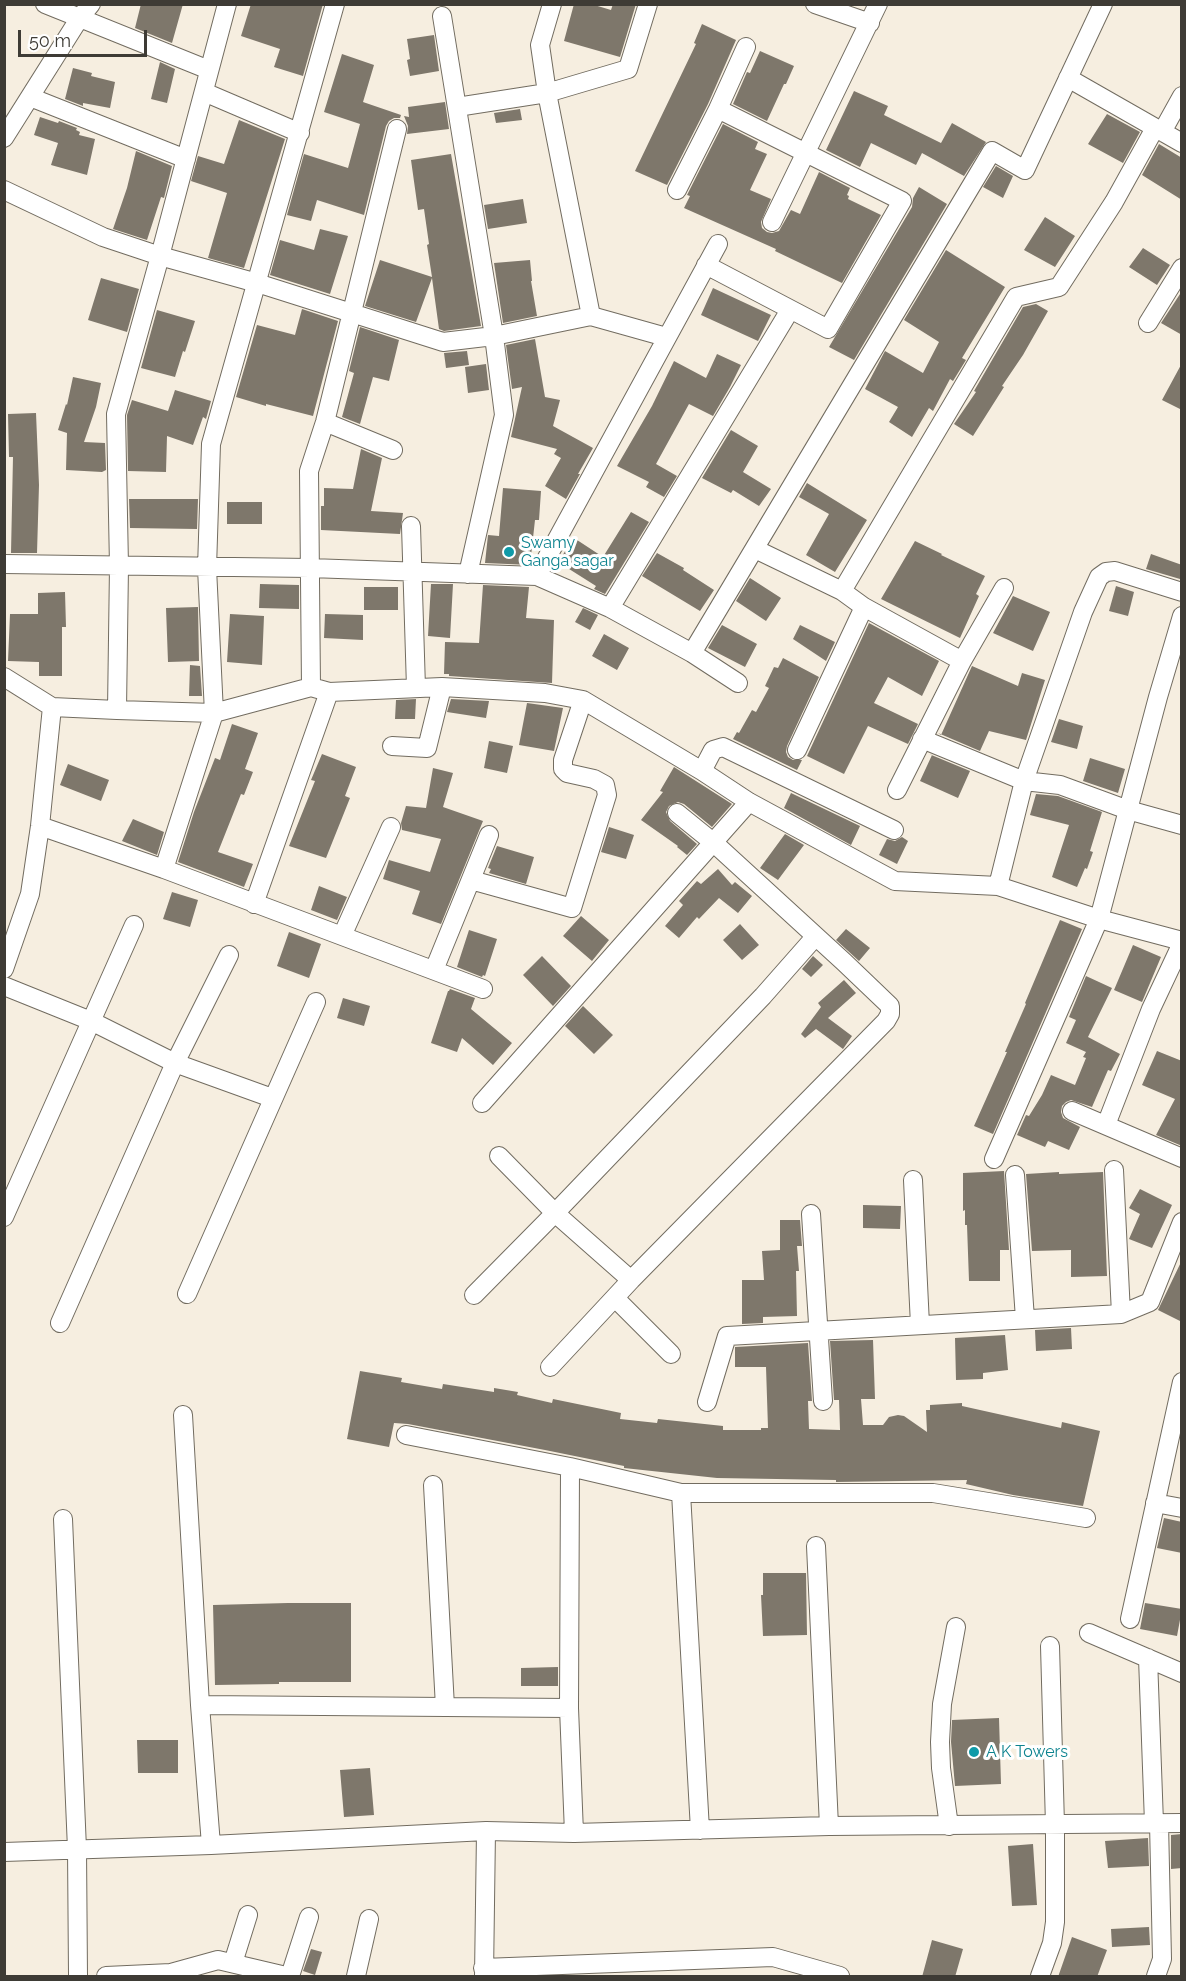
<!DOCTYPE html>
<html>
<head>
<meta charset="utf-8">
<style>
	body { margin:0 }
	#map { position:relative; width:1186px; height:1981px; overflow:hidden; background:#f6eee0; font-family:Raleway,sans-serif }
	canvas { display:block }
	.frame { position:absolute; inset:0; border:6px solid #3e3b35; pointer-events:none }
	.scale { position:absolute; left:18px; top:30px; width:129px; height:27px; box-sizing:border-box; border:3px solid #3e3b35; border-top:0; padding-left:8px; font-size:18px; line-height:21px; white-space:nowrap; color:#3e3b35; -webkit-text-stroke:4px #fff; paint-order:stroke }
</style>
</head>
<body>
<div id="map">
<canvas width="1186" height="1981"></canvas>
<div class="frame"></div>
<div class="scale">50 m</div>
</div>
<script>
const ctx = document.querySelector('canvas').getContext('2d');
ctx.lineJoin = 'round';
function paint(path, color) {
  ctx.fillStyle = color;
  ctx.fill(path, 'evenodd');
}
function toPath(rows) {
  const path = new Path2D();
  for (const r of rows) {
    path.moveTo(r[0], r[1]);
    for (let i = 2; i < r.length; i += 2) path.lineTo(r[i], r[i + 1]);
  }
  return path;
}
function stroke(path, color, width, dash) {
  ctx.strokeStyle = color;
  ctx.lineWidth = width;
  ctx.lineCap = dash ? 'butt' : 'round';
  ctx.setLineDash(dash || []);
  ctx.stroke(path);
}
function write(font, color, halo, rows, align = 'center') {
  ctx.font = font + ' Raleway,sans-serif';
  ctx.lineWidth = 6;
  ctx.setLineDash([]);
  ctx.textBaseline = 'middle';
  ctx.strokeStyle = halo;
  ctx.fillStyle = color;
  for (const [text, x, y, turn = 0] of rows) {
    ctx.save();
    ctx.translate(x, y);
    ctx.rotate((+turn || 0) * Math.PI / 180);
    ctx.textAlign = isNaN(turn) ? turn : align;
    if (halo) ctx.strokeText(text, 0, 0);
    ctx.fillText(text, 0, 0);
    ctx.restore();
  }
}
const building = toPath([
	[141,4,183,4,172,43,135,28],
	[251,4,323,4,303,76,274,67,280,49,241,36],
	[574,4,591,4,611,10,613,4,636,4,620,57,564,41],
	[702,24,736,40,708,104,667,185,635,171,696,44,694,43],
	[434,35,439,71,410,76,407,60,410,59,407,39],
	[760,51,794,66,786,84,784,84,767,121,733,104,747,72,750,73],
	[342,54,374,65,363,102,401,115,400,118,394,118,389,121,386,126,364,215,317,200,311,221,287,215,304,154,348,168,360,124,324,112],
	[160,62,175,69,167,103,151,99],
	[73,68,92,73,91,76,115,82,110,108,83,103,83,106,65,99],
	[854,91,888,106,884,115,941,143,952,123,986,142,964,176,922,153,916,165,871,143,860,167,826,150],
	[445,102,449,129,407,134,408,126,404,116,409,117,408,107],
	[520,109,522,120,496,123,494,113],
	[1107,114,1140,132,1123,163,1088,144],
	[40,117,58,123,59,121,77,128,76,130,80,132,79,135,95,139,87,175,51,165,58,143,34,135],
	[239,120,285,139,244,268,208,258,227,193,191,181,198,156,224,164],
	[723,124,758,142,755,149,767,154,750,190,771,199,761,222,762,228,767,232,772,233,779,231,791,210,800,214,819,172,850,188,847,195,849,196,848,199,881,215,842,283,775,251,776,249,684,208,690,196,687,195],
	[1159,144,1182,158,1182,200,1142,175],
	[136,151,172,166,164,198,161,197,147,240,113,229,127,188],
	[451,154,481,326,444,331,439,329,432,278,416,322,365,306,380,260,432,277,427,245,429,244,424,209,418,210,411,160],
	[996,166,1013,176,1003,198,983,187],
	[919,187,947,204,854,360,829,347,912,207,913,198],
	[523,199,527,223,488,229,484,205],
	[1045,217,1075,236,1055,267,1024,250],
	[320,229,348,236,330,294,270,275,280,240,314,250],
	[1143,248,1170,265,1157,285,1129,267],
	[946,250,1005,287,962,358,966,360,953,381,950,379,933,411,929,408,912,437,889,422,898,407,865,389,885,351,923,373,939,342,904,320],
	[530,260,532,281,531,281,537,316,503,323,494,263],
	[101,278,139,289,127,332,88,320],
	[713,288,771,315,758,341,701,315],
	[1182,291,1182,335,1161,323],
	[1036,304,1048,311,1023,355,1002,386,1004,387,973,436,954,424,976,392,974,391,1023,307],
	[302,309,338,321,313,416,266,404,266,406,236,397,257,325,295,335],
	[157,310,195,321,185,352,183,351,175,377,141,368],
	[360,327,399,340,389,381,373,377,360,424,342,417,354,373,349,371],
	[535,339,545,397,560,400,553,426,593,448,578,474,580,474,566,499,545,486,561,458,554,454,557,449,511,437,522,387,512,389,506,345],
	[467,351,469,365,446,368,444,353],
	[717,354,741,365,730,387,713,416,689,404,656,464,677,476,664,497,646,487,649,482,617,466,652,406,674,361,706,378],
	[1182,363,1182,410,1162,400],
	[486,364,489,390,468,393,465,367],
	[73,377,101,383,96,407,84,442,105,443,106,470,102,472,66,470,67,433,58,430,66,404,67,405],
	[175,390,211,401,206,419,203,417,193,445,167,436,166,472,128,471,127,415,132,400,168,411],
	[36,413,39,485,37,553,11,553,13,457,9,457,8,414],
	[731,430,758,446,743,472,771,489,759,506,733,490,731,493,702,478],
	[361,449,382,458,371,511,403,513,400,534,321,530,321,506,324,506,324,488,353,489],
	[807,483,867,520,835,572,806,555,829,514,799,497],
	[503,488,541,491,539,520,535,520,530,565,485,563,488,535,499,536],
	[129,499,198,499,197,529,130,528],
	[227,502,262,502,262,524,227,524],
	[631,512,649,522,605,594,594,589,596,586,558,562,574,538,603,557],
	[915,541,942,554,941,555,985,576,976,594,979,596,960,638,881,599],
	[657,553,684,568,683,570,714,590,700,611,642,576],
	[1151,554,1182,565,1180,579,1146,569],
	[750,578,781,598,766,621,736,601],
	[260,584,299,585,299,609,259,608],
	[431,584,453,584,450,638,428,636],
	[483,585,529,587,526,618,554,620,552,683,449,676,449,674,444,674,445,642,479,643],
	[1116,586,1134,592,1128,616,1109,611],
	[364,587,398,587,398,610,364,610],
	[65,592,66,627,62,627,62,676,39,676,39,662,8,661,10,614,38,614,38,593],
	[1013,596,1050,612,1033,651,993,633],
	[198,607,199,661,168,662,166,608],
	[583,608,598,615,590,630,575,622],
	[230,614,264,616,262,665,227,662],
	[325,614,363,615,363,640,324,638],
	[869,623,939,661,922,696,888,677,874,703,918,724,908,744,868,726,844,774,807,756],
	[722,625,757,644,745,667,708,648],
	[800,625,835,642,826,661,793,639],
	[604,634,629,648,617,670,592,656],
	[783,658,819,677,787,746,786,752,788,757,793,760,802,760,797,770,733,739,737,732,739,733,752,710,756,712,769,688,765,686,774,667,778,668],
	[190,665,200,666,202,696,189,696],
	[972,666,1018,686,1022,673,1045,680,1026,740,989,731,980,751,938,733,941,735],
	[416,699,415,719,395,719,396,700],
	[451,699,489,701,486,718,447,712],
	[527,703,563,708,554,751,519,745],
	[1059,719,1083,726,1077,749,1051,742],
	[232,724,258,733,245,769,253,772,244,795,241,794,218,852,253,864,244,887,178,862,194,812,215,758,220,760],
	[489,741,513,746,507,773,484,768],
	[322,754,356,767,345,796,350,798,326,858,289,846,315,781,311,780],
	[929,754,970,771,958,798,920,781,932,755],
	[1090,758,1125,769,1118,793,1083,781],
	[68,764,109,780,101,801,60,785],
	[674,767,732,804,712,827,684,804,678,802,669,806,666,812,670,821,697,844,687,855,677,847,678,846,641,820,663,792,660,791],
	[433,768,453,773,443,807,483,821,441,924,412,914,420,891,383,879,389,860,430,872,441,839,402,830,401,823,406,806,426,808],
	[791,793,860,826,851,845,784,808],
	[1036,794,1058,796,1102,812,1090,851,1093,852,1087,869,1085,868,1077,887,1052,877,1069,825,1030,815],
	[133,819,164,832,157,855,122,841],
	[609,827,634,835,626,859,601,852],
	[785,834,804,845,778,880,760,868],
	[902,837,908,841,897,864,879,855,887,839,895,841],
	[497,846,534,857,526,884,489,873,491,869,488,868],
	[718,869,732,885,735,882,752,896,738,913,719,898,699,919,697,917,679,938,665,926,683,905,679,901,697,881,701,884],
	[319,886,347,897,337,920,311,910],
	[172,892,198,900,190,927,163,919],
	[581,916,609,940,592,961,563,936],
	[1060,920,1082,929,993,1134,974,1126,1007,1052,1005,1052,1026,1004,1025,1003],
	[740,924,759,945,742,960,723,940],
	[846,929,870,948,859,961,836,940],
	[469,930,497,939,485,976,483,975,482,977,457,967],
	[289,932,321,944,309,978,277,966],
	[1133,945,1161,957,1142,1002,1114,990],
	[542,956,571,986,553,1006,523,975],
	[813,956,823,965,811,977,802,969],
	[1086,976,1112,988,1088,1037,1120,1054,1111,1071,1108,1070,1092,1107,1071,1100,1066,1102,1062,1106,1061,1112,1063,1118,1080,1127,1069,1150,1048,1141,1045,1147,1017,1135,1026,1115,1029,1116,1042,1095,1051,1075,1075,1085,1086,1058,1083,1057,1086,1052,1066,1043,1076,1020,1069,1017],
	[844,980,856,993,828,1018,852,1036,843,1049,816,1029,805,1038,801,1034,821,1007,818,1003],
	[450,989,475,998,471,1009,512,1043,493,1065,462,1038,457,1052,431,1043,448,991,449,991],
	[343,998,370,1006,364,1026,337,1018],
	[583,1006,613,1035,594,1054,565,1026],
	[1157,1051,1182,1061,1182,1146,1156,1135,1175,1099,1142,1085],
	[1004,1171,1009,1250,1000,1250,1000,1281,969,1281,967,1225,965,1225,965,1210,963,1211,963,1173],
	[1059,1172,1059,1174,1103,1172,1107,1276,1071,1277,1071,1250,1032,1251,1026,1174],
	[1140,1189,1172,1205,1152,1248,1129,1239,1140,1214,1129,1208],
	[863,1205,901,1206,900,1229,863,1228],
	[780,1220,800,1220,802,1246,797,1246,799,1271,796,1271,797,1316,763,1317,763,1323,742,1324,742,1280,764,1280,762,1251,780,1250],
	[1182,1260,1182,1322,1158,1310],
	[1071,1328,1072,1349,1036,1351,1035,1330],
	[1005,1335,1008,1370,983,1373,983,1379,956,1380,955,1338],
	[873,1340,875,1399,861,1399,863,1425,883,1425,889,1417,898,1415,904,1416,927,1432,926,1410,930,1410,930,1405,962,1403,962,1406,1061,1428,1062,1422,1100,1431,1083,1506,1013,1495,966,1484,967,1480,836,1482,836,1480,717,1478,624,1468,624,1466,545,1450,408,1424,394,1423,389,1447,347,1439,360,1371,402,1378,401,1382,442,1389,443,1384,494,1392,494,1388,518,1392,517,1395,552,1403,553,1399,621,1413,620,1419,657,1423,658,1419,723,1426,723,1430,761,1430,761,1428,768,1428,766,1367,735,1367,735,1347,808,1343,812,1401,808,1401,809,1429,840,1430,839,1400,834,1400,830,1341],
	[1164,1518,1182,1522,1182,1553,1157,1548],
	[763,1573,806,1573,807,1635,763,1636,761,1595,763,1595],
	[288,1603,351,1603,351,1682,279,1682,279,1684,215,1685,213,1605],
	[1145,1603,1182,1609,1177,1636,1140,1629],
	[558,1667,558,1686,521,1686,521,1668],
	[999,1718,1001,1784,955,1786,951,1742,952,1720],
	[137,1740,178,1740,178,1773,138,1773],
	[370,1768,374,1815,344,1817,340,1770],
	[1182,1834,1182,1868,1171,1869,1171,1835],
	[1148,1838,1149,1866,1108,1868,1105,1841],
	[1033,1844,1037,1905,1012,1906,1008,1846],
	[1149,1927,1150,1945,1112,1947,1111,1929],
	[1072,1937,1107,1950,1097,1977,1058,1977],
	[932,1940,963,1949,955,1977,922,1977],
	[311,1949,322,1952,315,1975,303,1971]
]);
const minor = toPath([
	[45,4,209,70],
	[552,4,540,45,547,93,591,316],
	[815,4,870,23],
	[442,16,494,336,504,415,468,574],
	[1068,78,1182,143],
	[204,92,300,133],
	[30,97,186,159],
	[457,107,547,93,628,69,648,4],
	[1162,132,1182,96],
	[4,138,79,19,91,4],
	[4,190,103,237,160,256,257,283,443,342,494,336,591,316,666,337],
	[677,190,718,109,746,47],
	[772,222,878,4],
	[706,265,828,329,902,201,718,109],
	[1148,323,1182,268],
	[325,422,393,450],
	[411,526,416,688],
	[755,549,842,591,864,607,962,661],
	[4,564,310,568,537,576,610,608,692,653,738,683],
	[537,576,718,244],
	[842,591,1016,297,1059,287,1114,202,1155,128],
	[610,608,790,310],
	[692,653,992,151,1025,170,1103,4],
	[4,677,52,707,117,710,214,713,311,687,329,692,442,687,545,693,583,700,702,771,749,802,895,881,998,886,1099,919,1182,941],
	[311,687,309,471,325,422,397,129],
	[117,710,119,566,116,414,160,256,227,4],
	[922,739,1024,781,1060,785,1128,810,1182,825],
	[392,746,427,748,442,687],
	[797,750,864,607],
	[702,771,713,750,723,747,894,830],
	[897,790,962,661,1004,588],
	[677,813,714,843,844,962,890,1006,890,1014,886,1021,631,1280,555,1213,763,996,815,937],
	[40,826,164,869,483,989],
	[164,869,214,713,207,568,211,444,335,4],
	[471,880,572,908,607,795,605,785,594,779,567,773,563,769,563,760,583,700],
	[998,886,1024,781,1083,612,1099,577,1106,572,1115,571,1182,592],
	[254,904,329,692],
	[342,936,391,827],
	[4,969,30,894,40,826,52,707],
	[434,970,489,835],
	[4,986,91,1021,175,1063,272,1098],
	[482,1103,749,802],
	[1072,1111,1182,1158],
	[1106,1125,1151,1009,1182,943],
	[994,1159,1099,919,1158,697,1182,616],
	[1114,1170,1121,1314],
	[1015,1175,1025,1319],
	[913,1180,920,1325],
	[811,1214,823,1401],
	[4,1217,134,925],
	[187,1294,316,1002],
	[474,1295,555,1213,499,1156],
	[615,1298,671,1354],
	[60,1323,175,1063,229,955],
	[550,1367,631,1280],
	[707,1402,727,1336,1121,1314,1150,1302,1182,1222],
	[183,1415,200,1705,211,1845],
	[406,1435,570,1467,681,1493,933,1493,1086,1518],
	[570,1467,569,1708,574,1833],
	[433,1485,445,1707],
	[681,1493,700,1830],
	[1155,1503,1182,1508],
	[63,1519,77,1849,78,1976],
	[816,1546,829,1826],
	[1130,1619,1182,1382],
	[1089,1633,1182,1673],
	[1148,1658,1154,1823],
	[200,1705,569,1708],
	[949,1826,941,1768,940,1742,942,1704,956,1627],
	[4,1852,211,1845,486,1831,574,1833,829,1826,1182,1823],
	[233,1963,248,1915],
	[483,1968,773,1957,840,1976],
	[106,1976,171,1973,218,1960,286,1976],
	[290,1976,309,1917],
	[356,1976,369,1919],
	[484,1976,486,1831],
	[1040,1976,1052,1943,1055,1922,1055,1825,1050,1646],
	[1156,1976,1162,1959,1159,1823]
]);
const markers = [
	[509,552,6,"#0f9aa8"],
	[974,1752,6,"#0f9aa8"]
];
const cultureNames = [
	["Swamy",521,543],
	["Ganga sagar",521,561],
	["A K Towers",986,1752]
];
paint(building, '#7e776b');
stroke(minor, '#726c60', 20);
stroke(minor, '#fff', 18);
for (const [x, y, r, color] of markers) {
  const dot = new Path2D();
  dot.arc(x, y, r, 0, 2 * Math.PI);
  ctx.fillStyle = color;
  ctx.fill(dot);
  stroke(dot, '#fff', 2);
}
write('16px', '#0d838f', '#fff', cultureNames, 'left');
</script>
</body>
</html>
